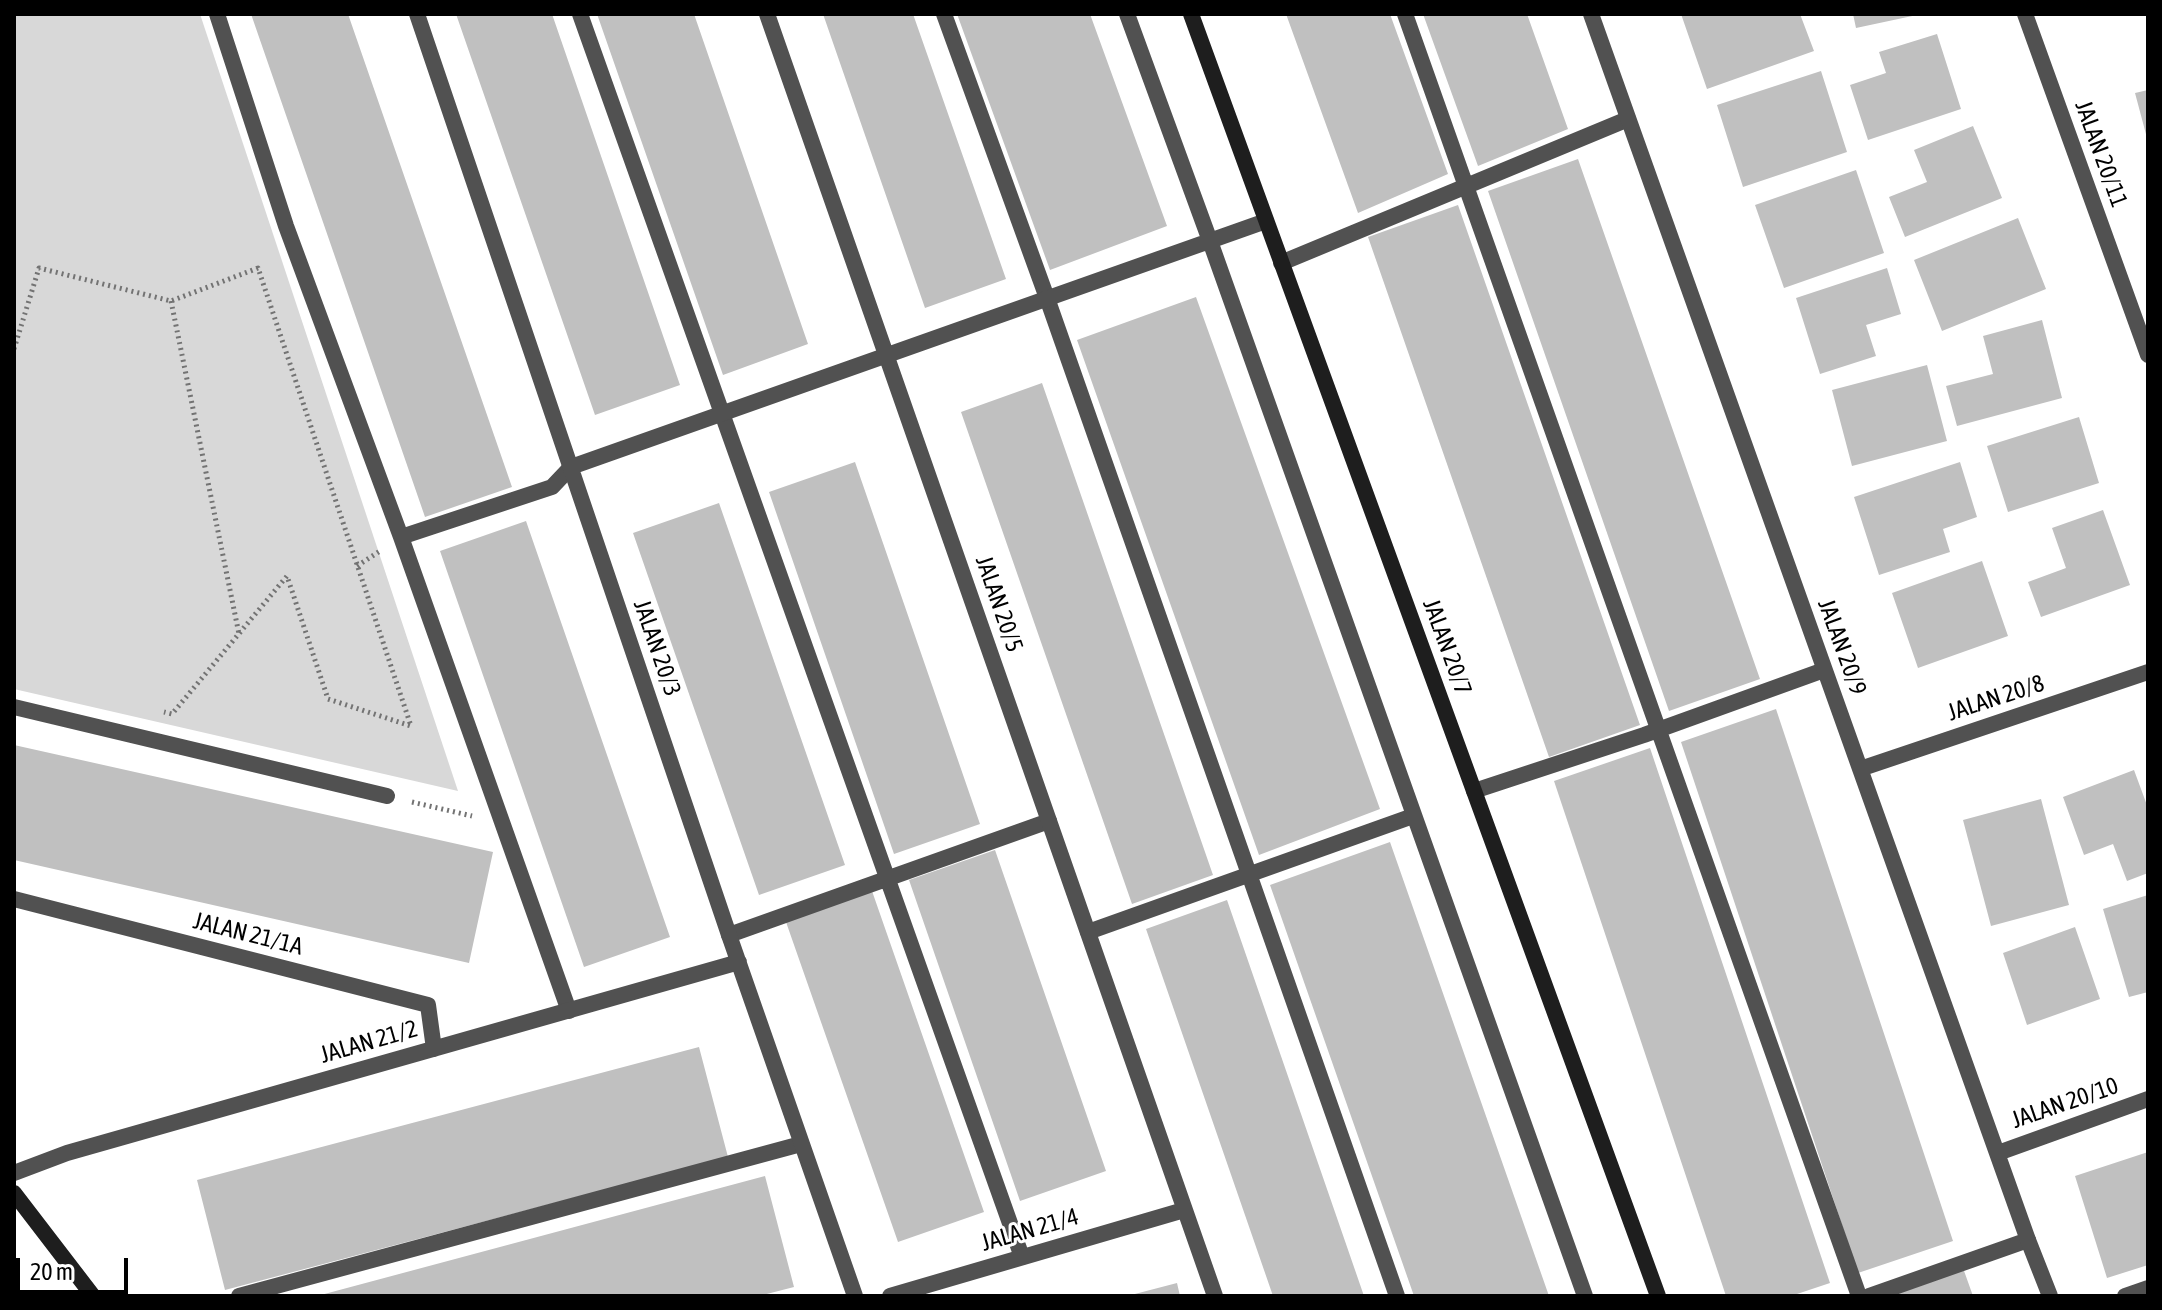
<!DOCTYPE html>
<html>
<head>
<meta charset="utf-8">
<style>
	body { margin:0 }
	#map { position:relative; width:2162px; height:1310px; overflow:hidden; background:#fff; font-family:"Asap Condensed",sans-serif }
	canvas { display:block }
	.frame { position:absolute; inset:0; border:16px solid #000; pointer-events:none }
	.scale { position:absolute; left:16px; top:1258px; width:112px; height:36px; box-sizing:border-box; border:4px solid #000; border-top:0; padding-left:10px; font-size:24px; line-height:28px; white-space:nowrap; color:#000; -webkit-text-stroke:6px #fff; paint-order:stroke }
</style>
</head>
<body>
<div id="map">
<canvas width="2162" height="1310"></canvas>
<div class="frame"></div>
<div class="scale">20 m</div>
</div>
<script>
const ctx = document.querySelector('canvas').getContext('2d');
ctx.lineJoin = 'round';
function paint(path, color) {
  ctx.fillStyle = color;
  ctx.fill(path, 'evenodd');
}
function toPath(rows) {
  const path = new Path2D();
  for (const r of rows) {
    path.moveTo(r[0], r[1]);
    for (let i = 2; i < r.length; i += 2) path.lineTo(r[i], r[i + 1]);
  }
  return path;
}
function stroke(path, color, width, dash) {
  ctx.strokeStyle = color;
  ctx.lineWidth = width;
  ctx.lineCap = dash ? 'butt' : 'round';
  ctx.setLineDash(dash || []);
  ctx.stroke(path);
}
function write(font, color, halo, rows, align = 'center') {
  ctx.font = font + ' "Asap Condensed",sans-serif';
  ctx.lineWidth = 6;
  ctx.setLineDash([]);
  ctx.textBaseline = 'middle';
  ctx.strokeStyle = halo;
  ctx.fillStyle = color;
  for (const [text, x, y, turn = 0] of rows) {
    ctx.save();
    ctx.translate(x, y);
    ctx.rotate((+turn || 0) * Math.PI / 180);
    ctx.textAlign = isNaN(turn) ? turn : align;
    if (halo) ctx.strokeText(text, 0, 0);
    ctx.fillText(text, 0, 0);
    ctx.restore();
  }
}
const green = toPath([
	[14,14,200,14,458,791,14,689]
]);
const building = toPath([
	[251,14,348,14,512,487,425,517],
	[456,14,552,14,680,385,595,415],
	[597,14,694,14,808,344,723,375],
	[823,14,913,14,1006,279,925,308],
	[957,14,1090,14,1167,226,1050,270],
	[1286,14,1390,14,1448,174,1358,213],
	[1423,14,1527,14,1568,129,1478,166],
	[1681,14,1800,14,1814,51,1707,89],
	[1853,14,1916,14,1917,15,1856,28],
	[1937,34,1961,109,1868,140,1850,85,1886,73,1879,52],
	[1821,71,1847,152,1743,187,1717,105],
	[2148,90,2148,138,2147,138,2135,93],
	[1973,126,2002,198,1905,237,1889,197,1927,182,1914,150],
	[1578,159,1760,679,1669,711,1488,191],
	[1856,170,1884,253,1784,288,1755,205],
	[1458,205,1640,725,1549,757,1368,237],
	[2018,218,2046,289,1942,331,1914,260],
	[1887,268,1901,314,1866,325,1876,356,1820,374,1796,298],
	[1196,297,1380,809,1259,855,1077,340],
	[2042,320,2062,398,1957,426,1946,386,1993,374,1983,336],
	[1927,365,1947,441,1852,466,1832,390],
	[1042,383,1213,875,1132,904,961,412],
	[2079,417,2099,483,2008,512,1987,446],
	[855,462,980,824,894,854,769,492],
	[1960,462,1977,517,1943,529,1950,552,1879,575,1854,497],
	[719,503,845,865,759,895,633,533],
	[2103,510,2130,585,2041,617,2028,582,2066,568,2052,528],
	[526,521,670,937,584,967,440,551],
	[1982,561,2008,636,1918,668,1892,593],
	[1776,709,1953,1241,1858,1273,1681,742],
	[14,745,493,852,469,963,14,860],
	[1650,748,1830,1283,1791,1296,1726,1296,1554,781],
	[2134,770,2148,808,2148,873,2127,881,2113,844,2084,855,2063,797],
	[2041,799,2069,905,1991,926,1963,820],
	[1390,842,1549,1296,1414,1296,1270,885],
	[995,850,1106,1171,1020,1201,909,880],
	[872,891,984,1212,898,1242,786,922],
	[2148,895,2148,992,2129,997,2103,909],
	[1227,900,1364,1296,1273,1296,1146,929],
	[2075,927,2100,999,2027,1025,2003,953],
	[699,1047,728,1157,225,1290,197,1180],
	[2148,1152,2148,1265,2107,1278,2075,1176],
	[765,1176,794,1287,759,1296,317,1296],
	[1963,1268,1973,1296,1887,1296],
	[1177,1283,1180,1296,1131,1296,1131,1295]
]);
const path = toPath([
	[171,301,239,634],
	[14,349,39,268,171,301,258,268,411,726,328,699,287,576,172,714,164,712],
	[357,566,380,551],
	[412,802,472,816]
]);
const lane = toPath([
	[217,14,286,226,401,537,569,1011],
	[580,14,1022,1257],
	[944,14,1047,298,1397,1296],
	[1405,14,1859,1296],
	[1281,263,1628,119],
	[401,537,552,487,571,467],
	[14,707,387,796],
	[1474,791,1644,735,1824,670],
	[1088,932,1413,816],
	[729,935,1049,821],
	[239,1296,801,1144],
	[1869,1296,2028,1240],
	[2125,1296,2148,1288]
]);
const street = toPath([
	[417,14,729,935,855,1296],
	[767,14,1215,1296],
	[1127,14,1210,241,1585,1296],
	[1591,14,2028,1240,2050,1296],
	[2025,14,2148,355],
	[571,467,1266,221],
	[1860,769,2148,672],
	[14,899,428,1005,434,1049],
	[1998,1153,2148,1099],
	[14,1173,67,1153,739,962],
	[890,1296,1184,1210]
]);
const secondary = toPath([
	[1191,14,1658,1296],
	[14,1193,93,1296]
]);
const streetNames = [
	["JALAN 20/11",2101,154,70],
	["JALAN 20/5",999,604,71],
	["JALAN 20/7",1447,647,70],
	["JALAN 20/9",1842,647,70],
	["JALAN 20/3",657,648,71],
	["JALAN 20/8",1996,698,-18],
	["JALAN 21/1A",248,934,14],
	["JALAN 21/2",369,1042,-16],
	["JALAN 20/10",2065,1103,-19],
	["JALAN 21/4",1030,1230,-16]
];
paint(green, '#d8d8d8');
paint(building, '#c0c0c0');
stroke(path, '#737373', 5, [2, 4]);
stroke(lane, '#515151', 16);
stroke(street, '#515151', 16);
stroke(secondary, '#1e1e1e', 16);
write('24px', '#000', '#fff', streetNames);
</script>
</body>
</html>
